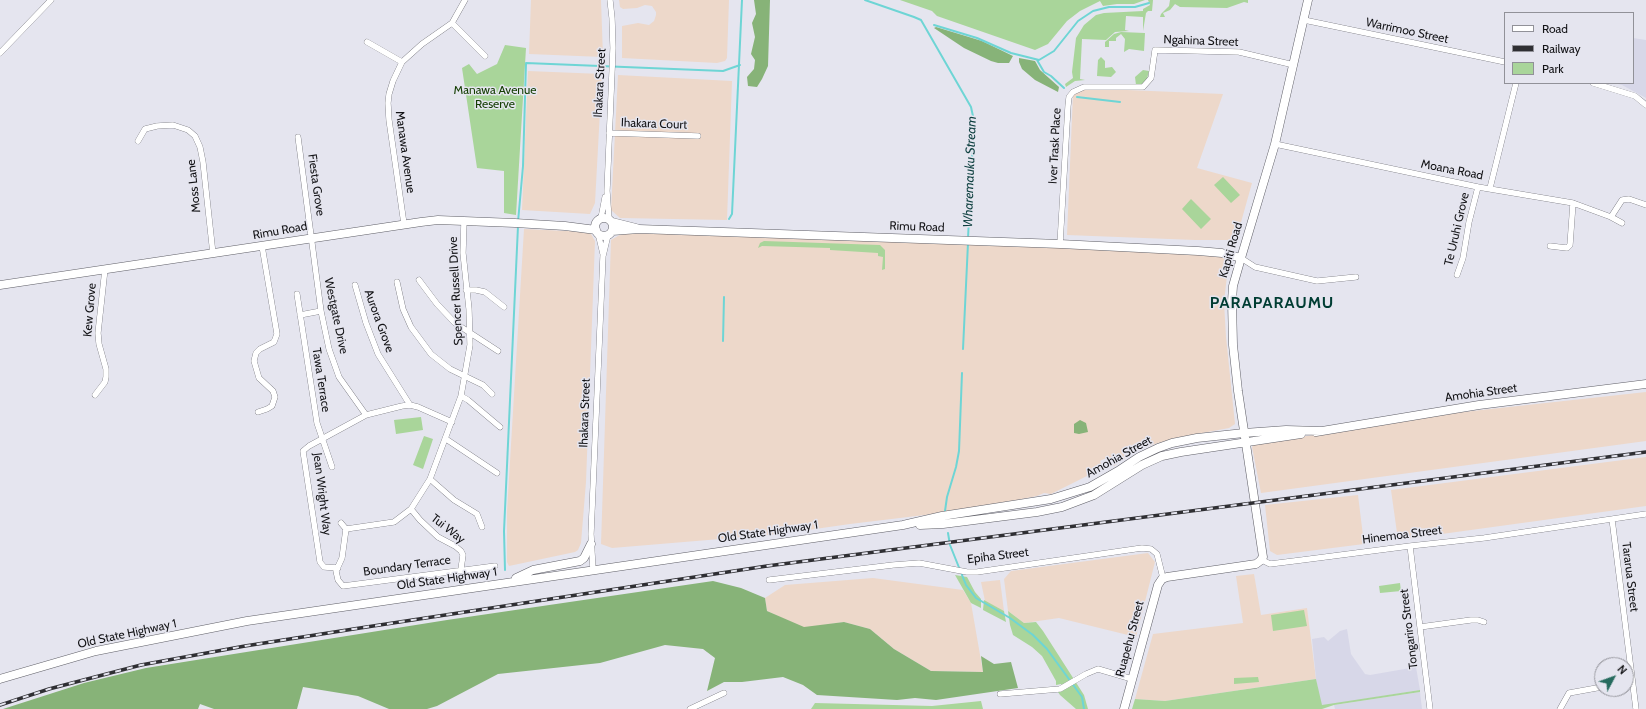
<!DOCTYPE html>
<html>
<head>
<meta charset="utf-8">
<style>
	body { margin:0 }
	#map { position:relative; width:1646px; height:709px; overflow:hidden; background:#e5e5ef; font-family:Cabin,sans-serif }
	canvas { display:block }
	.legend { position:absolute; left:1504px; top:12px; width:130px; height:72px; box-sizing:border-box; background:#e5e5ef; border:1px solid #919198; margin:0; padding:5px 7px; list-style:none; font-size:12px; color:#131316 }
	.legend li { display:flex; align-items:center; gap:8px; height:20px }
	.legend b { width:20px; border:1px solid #919198 }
	.north { position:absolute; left:1594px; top:657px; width:40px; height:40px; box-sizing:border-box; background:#e5e5ef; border:1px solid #919198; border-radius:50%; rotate:49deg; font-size:11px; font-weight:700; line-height:16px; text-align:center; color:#131316 }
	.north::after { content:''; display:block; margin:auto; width:14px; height:18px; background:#266b5e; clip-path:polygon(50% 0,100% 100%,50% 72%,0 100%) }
</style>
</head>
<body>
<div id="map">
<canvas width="1646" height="709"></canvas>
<ul class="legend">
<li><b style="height:5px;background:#fff"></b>Road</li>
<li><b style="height:5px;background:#2f2f33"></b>Railway</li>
<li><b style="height:11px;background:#a9d59a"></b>Park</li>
</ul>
<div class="north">N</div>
</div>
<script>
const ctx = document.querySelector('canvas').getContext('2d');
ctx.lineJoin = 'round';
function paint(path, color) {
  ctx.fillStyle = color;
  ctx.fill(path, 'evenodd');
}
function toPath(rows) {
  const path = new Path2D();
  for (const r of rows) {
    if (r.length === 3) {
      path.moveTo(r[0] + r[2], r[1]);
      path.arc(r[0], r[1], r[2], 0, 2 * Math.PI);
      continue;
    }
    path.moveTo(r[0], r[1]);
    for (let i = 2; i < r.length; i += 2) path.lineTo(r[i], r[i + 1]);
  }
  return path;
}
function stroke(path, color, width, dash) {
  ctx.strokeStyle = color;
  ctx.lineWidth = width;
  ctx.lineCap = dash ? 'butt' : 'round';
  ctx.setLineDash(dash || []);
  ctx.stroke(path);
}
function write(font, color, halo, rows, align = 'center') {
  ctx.font = font + ' Cabin,sans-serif';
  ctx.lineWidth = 3;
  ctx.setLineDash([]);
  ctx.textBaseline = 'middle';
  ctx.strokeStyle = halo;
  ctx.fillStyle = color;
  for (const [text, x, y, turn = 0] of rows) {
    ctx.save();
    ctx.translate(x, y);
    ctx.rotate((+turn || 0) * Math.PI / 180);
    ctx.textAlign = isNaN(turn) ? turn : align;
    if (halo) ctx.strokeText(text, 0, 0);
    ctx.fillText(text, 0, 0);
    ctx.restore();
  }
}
const commercial = toPath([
	[531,0,601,0,603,57,529,54],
	[619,0,729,0,727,58,725,61,717,63,622,58,622,26,638,23,649,25,654,21,656,15,656,12,652,6,645,5,637,8,623,9,620,7],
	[528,71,602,74,595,203,590,214,522,210],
	[618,75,732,81,727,220,620,218,611,210],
	[1079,88,1223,94,1197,168,1252,183,1238,233,1231,240,1195,240,1067,235,1073,94],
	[524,229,589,232,591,234,595,241,586,482,581,543,578,550,575,552,509,566,507,562,507,511],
	[623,233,731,233,1207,253,1227,257,1228,267,1224,302,1226,337,1235,424,1229,428,1176,438,1141,448,1114,466,1110,458,1104,459,1100,461,1103,468,1051,494,1044,493,1037,496,1017,500,933,514,850,524,780,534,612,548,601,544,611,240],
	[1646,392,1646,441,1261,493,1252,447,1256,442,1315,435,1436,415],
	[1646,457,1646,506,1398,540,1391,490],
	[1358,495,1364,544,1277,555,1270,551,1265,505],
	[1148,553,1155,562,1136,637,1059,618,1024,623,1008,611,1004,579,1011,571],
	[1254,574,1261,615,1307,608,1316,679,1165,701,1135,699,1153,634,1243,623,1236,576],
	[873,578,963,590,971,603,983,672,931,671,894,649,870,629,844,622,804,628,767,611,765,598,785,585],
	[1000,580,1004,611,985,601,981,582]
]);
const built = toPath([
	[1633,38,1646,40,1646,98,1622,85,1614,83,1633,83],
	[1347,629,1351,654,1365,674,1370,675,1416,667,1420,690,1321,706,1316,679,1312,639,1324,637,1328,641,1340,631],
	[1420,692,1422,709,1335,709,1334,705]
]);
const green = toPath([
	[900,0,1145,0,1134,4,1117,4,1103,6,1100,1,1080,11,1067,21,1048,44,1035,50,937,16,932,11],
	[1148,0,1153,0,1152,11,1148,11,1146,13,1143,31,1143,17,1126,16,1125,30,1129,31,1115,32,1106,40,1082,39,1080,79,1085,80,1075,81,1066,87,1065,84,1073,78,1072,72,1076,38,1084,25,1096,15,1104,13,1143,11,1143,9,1150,5],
	[1170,0,1248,0,1248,3,1244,2,1227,8,1180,7,1175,4,1170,10,1163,13,1165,17,1160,17,1161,14,1169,6],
	[1121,32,1145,33,1144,51,1129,49,1124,52,1125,39,1121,34,1116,38,1116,41,1109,41,1109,47,1105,47,1105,42,1114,34],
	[1198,39,1197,45,1174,45,1174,41],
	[505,45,526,48,516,215,504,213,504,171,477,168,462,68,469,64,477,74,497,64],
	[1101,57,1105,61,1105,68,1112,67,1116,72,1111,77,1097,76,1098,60],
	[1143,70,1149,71,1147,79,1142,84,1136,85,1135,77],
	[1223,177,1240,195,1231,203,1214,185],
	[1191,199,1211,219,1201,229,1182,209],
	[764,241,880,245,885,250,885,269,882,270,883,257,878,256,878,253,830,250,830,248,762,246,758,248,760,243],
	[421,417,423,430,396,434,394,420],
	[424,436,433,439,423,469,413,465],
	[955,575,967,577,975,592,981,599,981,608,971,603],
	[1400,583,1401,591,1380,593,1379,586],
	[984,600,1004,611,1006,622,983,610],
	[1304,610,1307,626,1273,631,1271,615],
	[1008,611,1024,623,1036,622,1043,631,1084,695,1088,709,1076,709,1060,695,1058,692,1064,690,1061,684,1056,685,1056,681,1042,656,1032,647,1013,635,1010,625],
	[1258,677,1259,682,1234,684,1234,678],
	[1316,679,1322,705,1420,690,1420,692,1334,705,1322,709,1132,709,1135,699,1165,701],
	[981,701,983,709,811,709,815,703,932,706]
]);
const forest = toPath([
	[754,0,770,0,768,66,762,79,757,87,748,86,747,77,754,69,755,60,751,54,755,37,752,23,756,14],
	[936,27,982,41,1013,56,1009,63,998,63,991,61,964,48,934,28],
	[1019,58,1035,61,1040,70,1059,87,1058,92,1035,80,1022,69,1019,62],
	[1080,420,1086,423,1088,432,1079,434,1074,433,1074,424],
	[713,581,741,588,765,598,767,611,804,627,844,622,870,629,894,649,931,671,983,672,981,656,994,664,1011,662,1018,688,936,700,915,698,897,700,817,695,803,685,783,677,742,682,724,682,707,691,715,658,703,649,665,645,600,663,498,674,437,706,427,709,389,709,358,696,303,687,297,709,214,709,200,704,198,709,3,709,84,683,146,668,447,620]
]);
const stream = toPath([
	[865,0,914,17,921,20,971,107,974,121,968,238],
	[934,25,977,38,1011,53,1039,60,1054,51,1078,21,1093,11,1109,7,1135,7,1149,3],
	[1037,60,1044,72,1051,76,1064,88],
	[1077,97,1120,102],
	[729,219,732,214,742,0],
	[518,222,523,166,526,63,723,71,740,65],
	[723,341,724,297],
	[963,349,968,243],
	[945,511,947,497,956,467,959,451,962,373],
	[948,533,950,545,966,585,976,598,1010,618,1033,635,1047,649,1082,697,1084,709],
	[505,570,504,531,518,226]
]);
const street = toPath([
	[1304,20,1505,62],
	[452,23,485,56],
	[367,42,402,62],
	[0,53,51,0],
	[1593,83,1635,96,1646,105],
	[609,133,698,136],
	[298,137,321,311,329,349,339,377,366,415],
	[138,141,145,129,157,126,173,125,188,130,195,136,200,147,203,162,213,254],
	[1275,144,1478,187,1573,203,1611,217,1622,223],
	[1490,188,1516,83],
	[1611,217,1622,200,1629,199,1646,205],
	[601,218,605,197],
	[609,219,607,191,613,48,612,18,610,0],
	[404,224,389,120,388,103,389,94,393,81,402,62,422,44,452,23,465,0],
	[598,233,603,254],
	[1060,244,1068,106,1069,97,1073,92,1084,87,1143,87,1151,78,1155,50,1239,52,1294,65],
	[1550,246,1567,248,1570,245,1573,203],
	[1241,258,1255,267,1317,281,1356,277],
	[1457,275,1463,258,1469,222,1478,187],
	[419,280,437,304,455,323,498,351],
	[397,282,403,309,411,327,431,354,450,369,483,385,492,394],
	[355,285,366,323,378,354,410,405],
	[466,290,476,290,485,292,504,307],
	[297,294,317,423,332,467],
	[300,315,321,311],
	[95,395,105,382,106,377,106,369,99,344,98,333,105,269],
	[461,396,468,400,500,427],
	[258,412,267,409,272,406,275,397,273,391,259,378,254,361,256,353,260,349,274,342,277,334,262,246],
	[446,439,497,473],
	[430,479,454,500,477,514,482,527],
	[411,509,420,520,438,537,455,546,461,551,463,555,461,569],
	[1612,519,1636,709],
	[341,523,346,529,394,522,411,509,430,479,461,396,470,345,469,309,463,253,464,221],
	[346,529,342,558,336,571,338,580,343,586,495,566],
	[1410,546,1430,709],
	[1262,560,1270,564,1302,560,1410,546,1484,538,1646,514],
	[338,568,324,567,320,562,303,451,309,446,366,415,402,406,410,405,418,407,452,422],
	[593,570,591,534,603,256,608,235],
	[769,580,893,565,919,563,967,572,977,572,1142,548,1151,549,1157,554,1163,578],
	[1420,627,1471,620,1478,620,1484,622],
	[1000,694,1060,689,1086,674,1098,669,1132,679],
	[690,709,724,693],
	[1560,709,1569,693,1602,687]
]);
const secondary = toPath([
	[604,227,9],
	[612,222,636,228],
	[612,231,639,229,1060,244,1198,251,1222,253,1241,258],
	[0,285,421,222,438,220,515,223,565,226,596,230],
	[1316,432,1479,405,1646,384],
	[920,525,943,524,1037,512,1062,507,1094,495,1142,465,1162,456,1181,452,1301,434],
	[516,578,533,570,580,561,584,558,591,544],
	[0,679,96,651,247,621,903,525,942,516,1051,499,1090,487,1118,471,1139,457,1158,448,1172,443,1197,438,1244,433,1286,430,1320,431],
	[1124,709,1158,585,1162,579,1167,577,1256,564,1260,561,1263,557,1238,391,1233,345,1232,301,1233,286,1241,258,1275,144,1308,0]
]);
const rail = toPath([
	[0,705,49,689,141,665,245,646,360,628,767,566,1646,452]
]);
const streetNames = [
	["Warrimoo Street",1407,31,12],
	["Ngahina Street",1201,41,2],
	["Ihakara Street",600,83,-87],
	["Ihakara Court",654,124,2],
	["Iver Trask Place",1055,146,-87],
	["Manawa Avenue",405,152,82],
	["Moana Road",1452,170,11],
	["Fiesta Grove",316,185,82],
	["Moss Lane",194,186,-96],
	["Rimu Road",917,227,2],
	["Te Uruhi Grove",1457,229,-77],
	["Rimu Road",280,231,-10],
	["Kapiti Road",1231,250,-74],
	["Spencer Russell Drive",456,291,-93],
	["Kew Grove",90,310,-85],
	["Westgate Drive",336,316,78],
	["Aurora Grove",379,321,70],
	["Tawa Terrace",321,380,81],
	["Amohia Street",1481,393,-8],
	["Ihakara Street",585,413,-88],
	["Amohia Street",1119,457,-29],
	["Jean Wright Way",322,494,83],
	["Tui Way",448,529,38],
	["Old State Highway 1",768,532,-8],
	["Hinemoa Street",1402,535,-7],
	["Epiha Street",998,556,-7],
	["Boundary Terrace",407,566,-8],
	["Tararua Street",1630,577,83],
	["Old State Highway 1",447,579,-8],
	["Tongariro Street",1409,629,-97],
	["Old State Highway 1",127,634,-12],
	["Ruapehu Street",1130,639,-75]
];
const parkNames = [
	["Manawa Avenue",495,90],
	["Reserve",495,104]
];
const waterNames = [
	["Wharemauku Stream",970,172,-88]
];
const districtNames = [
	["PARAPARAUMU",1272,303]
];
paint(commercial, '#edd8ca');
paint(built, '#d7d7e8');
paint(green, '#a9d59a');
paint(forest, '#87b378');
stroke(stream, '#6ed5d5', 2);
stroke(street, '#5f5f67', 6);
stroke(secondary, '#5f5f67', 9);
stroke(street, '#fff', 5.5);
stroke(secondary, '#fff', 8);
stroke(rail, '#2f2f33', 3.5);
stroke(rail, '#e5e5ef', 2, [6]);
write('12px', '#131316', '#e5e5ef', streetNames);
write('12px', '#133d00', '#e5e5ef', parkNames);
write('italic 13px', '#0d3f3f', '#e5e5ef', waterNames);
ctx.letterSpacing = '1px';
write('bold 16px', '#003d33', '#e5e5ef', districtNames);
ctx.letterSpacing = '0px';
</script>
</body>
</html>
